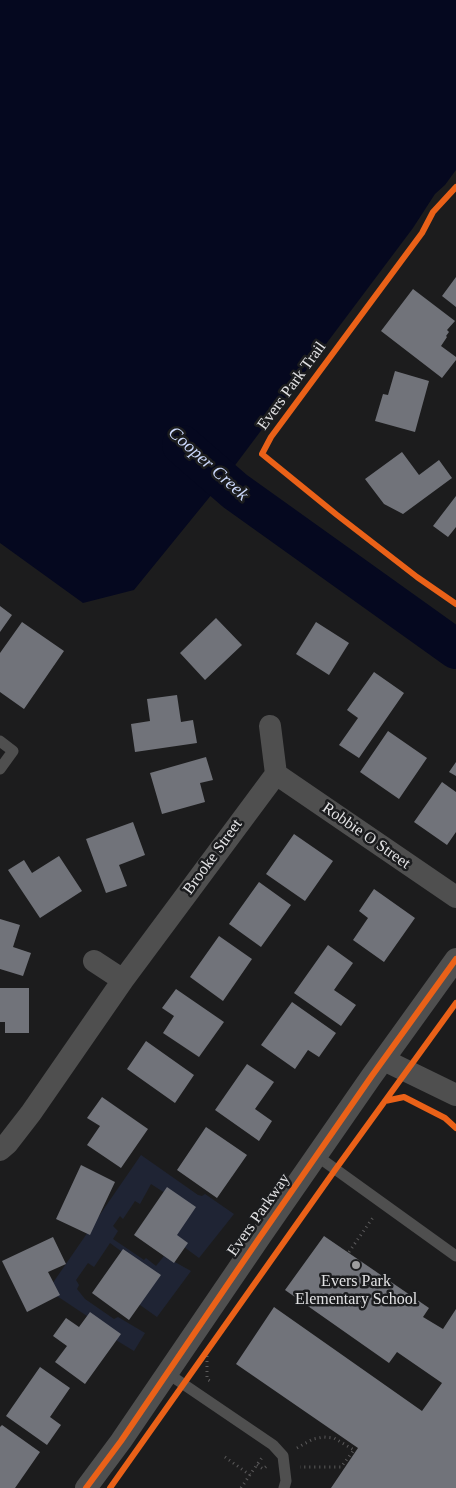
<!DOCTYPE html>
<html>
<head>
<meta charset="utf-8">
<style>
	body { margin:0 }
	canvas { display:block; background:#1c1c1d }
</style>
</head>
<body>
<canvas width="456" height="1488"></canvas>
<script>
const ctx = document.querySelector('canvas').getContext('2d');
ctx.lineJoin = 'round';
function paint(path, color) {
  ctx.fillStyle = color;
  ctx.fill(path, 'evenodd');
}
function toPath(rows) {
  const path = new Path2D();
  for (const r of rows) {
    path.moveTo(r[0], r[1]);
    for (let i = 2; i < r.length; i += 2) path.lineTo(r[i], r[i + 1]);
  }
  return path;
}
function stroke(path, color, width, dash) {
  ctx.strokeStyle = color;
  ctx.lineWidth = width;
  ctx.lineCap = dash ? 'butt' : 'round';
  ctx.setLineDash(dash || []);
  ctx.stroke(path);
}
function write(font, color, halo, rows, align = 'center') {
  ctx.font = font + ' "Times New Roman",serif';
  ctx.lineWidth = 5;
  ctx.setLineDash([]);
  ctx.textBaseline = 'middle';
  ctx.strokeStyle = halo;
  ctx.fillStyle = color;
  for (const [text, x, y, turn = 0] of rows) {
    ctx.save();
    ctx.translate(x, y);
    ctx.rotate((+turn || 0) * Math.PI / 180);
    ctx.textAlign = isNaN(turn) ? turn : align;
    if (halo) ctx.strokeText(text, 0, 0);
    ctx.fillText(text, 0, 0);
    ctx.restore();
  }
}
const green = toPath([
	[141,1155,198,1195,202,1196,205,1194,234,1214,199,1258,172,1238,182,1204,151,1184,140,1204,135,1201,123,1219,120,1216,113,1226,118,1231,113,1239,144,1260,146,1258,156,1266,164,1256,191,1271,157,1317,133,1300,140,1265,110,1243,94,1267,88,1263,76,1280,79,1285,77,1289,85,1299,114,1319,118,1317,145,1333,134,1351,106,1334,108,1330,48,1290]
]);
const water = toPath([
	[0,0,456,0,456,170,445,185,435,194,413,228,230,472,134,590,83,603,0,543]
]);
const river = toPath([
	[182,445,235,491,456,649]
]);
const building = toPath([
	[456,277,456,307,442,296],
	[413,289,455,321,447,330,449,332,446,336,447,337,441,346,456,357,456,360,442,378,381,331],
	[395,371,429,381,415,432,375,421,383,394,388,395],
	[402,452,419,475,439,460,452,478,403,514,384,504,365,479],
	[456,496,456,527,448,537,433,526],
	[0,606,12,615,0,632],
	[216,618,242,645,205,680,180,653],
	[22,622,64,651,24,709,0,692,0,653],
	[316,622,349,643,329,675,296,654],
	[374,672,404,693,359,758,339,745,358,718,347,710],
	[177,695,181,722,193,720,197,743,135,752,131,724,150,721,147,699],
	[388,731,427,758,399,799,360,772],
	[206,757,213,780,200,783,205,802,162,814,150,773],
	[456,762,456,776,449,772],
	[442,782,456,792,456,832,447,845,414,822],
	[133,822,145,855,119,865,127,886,106,893,86,839],
	[294,834,333,861,305,901,266,874],
	[59,856,82,891,40,918,8,870,24,860,32,873],
	[259,882,291,905,261,947,229,924],
	[374,889,415,918,384,962,353,940,368,918,359,911],
	[0,919,20,925,13,947,31,953,23,976,0,969],
	[219,936,252,959,223,1001,190,977],
	[328,945,353,963,334,990,356,1005,341,1026,294,993],
	[0,988,29,988,29,1033,5,1033,5,1022,0,1022],
	[176,989,224,1022,199,1057,163,1033,174,1016,162,1008],
	[292,1002,336,1033,319,1057,308,1050,295,1069,261,1045],
	[146,1041,194,1075,175,1103,127,1069],
	[247,1064,274,1082,255,1109,272,1121,259,1141,215,1110],
	[102,1097,148,1129,121,1168,87,1145,100,1126,87,1118],
	[206,1127,247,1155,217,1198,177,1170],
	[81,1165,115,1182,90,1235,56,1219],
	[167,1187,196,1207,177,1235,188,1243,174,1263,134,1235],
	[324,1236,429,1308,423,1317,443,1329,456,1309,456,1488,331,1488,358,1448,236,1364,274,1307,422,1411,442,1383,397,1352,389,1363,285,1290],
	[53,1237,66,1264,48,1272,60,1295,27,1312,2,1261],
	[123,1249,161,1275,129,1320,92,1293],
	[90,1312,121,1334,85,1384,55,1362,67,1346,53,1336,66,1318,79,1327],
	[40,1367,70,1388,50,1417,61,1425,47,1445,6,1416],
	[2,1425,40,1452,15,1488,0,1488,0,1427]
]);
const path = toPath([
	[349,1252,374,1216],
	[207,1356,207,1379,210,1381],
	[297,1448,313,1439,324,1437,334,1438,354,1450,341,1467,300,1467],
	[225,1457,250,1475],
	[257,1465,263,1469,268,1465],
	[241,1488,263,1456]
]);
const lane = toPath([
	[0,741,13,751,0,769],
	[317,1156,456,1256],
	[167,1373,273,1445,283,1456,286,1481,284,1488]
]);
const street = toPath([
	[276,774,456,897],
	[94,961,123,980],
	[384,1060,456,1095],
	[0,1150,7,1144,31,1113,123,980,276,774,270,726],
	[86,1488,121,1441,260,1237,371,1077,456,959]
]);
const cycleway = toPath([
	[456,187,433,212,422,233,271,437,262,454,337,515,417,577,456,604],
	[385,1101,404,1097,445,1118,456,1128],
	[86,1488,121,1441,260,1237,371,1077,456,959],
	[110,1488,335,1170,456,1003]
]);
const markers = [
	[356,1265,5,"#9d9d9e"]
];
const streetNames = [
	["Evers Park Trail",292,386,-54],
	["Robbie O Street",366,836,35],
	["Brooke Street",213,857,-54],
	["Evers Parkway",259,1215,-55]
];
const poiNames = [
	["Evers Park",356,1282],
	["Elementary School",356,1300]
];
const waterNames = [
	["Cooper Creek",208,464,42]
];
paint(green, '#1f2434');
paint(water, '#05081f');
stroke(river, '#05081f', 40);
paint(building, '#71737a');
stroke(path, '#5b5a5b', 3, [1, 4]);
stroke(lane, '#4f4f4f', 11);
stroke(street, '#4f4f4f', 22);
stroke(cycleway, '#ea6118', 6);
for (const [x, y, r, color] of markers) {
  const dot = new Path2D();
  dot.arc(x, y, r, 0, 2 * Math.PI);
  ctx.fillStyle = color;
  ctx.fill(dot);
  stroke(dot, '#1b1c1e', 2);
}
write('16px', '#e2e2e4', '#1b1c1e', streetNames);
write('16px', '#e2e2e4', '#1b1c1e', poiNames);
write('italic 18px', '#cbd8fb', '#1b1c1e', waterNames);
</script>
</body>
</html>
